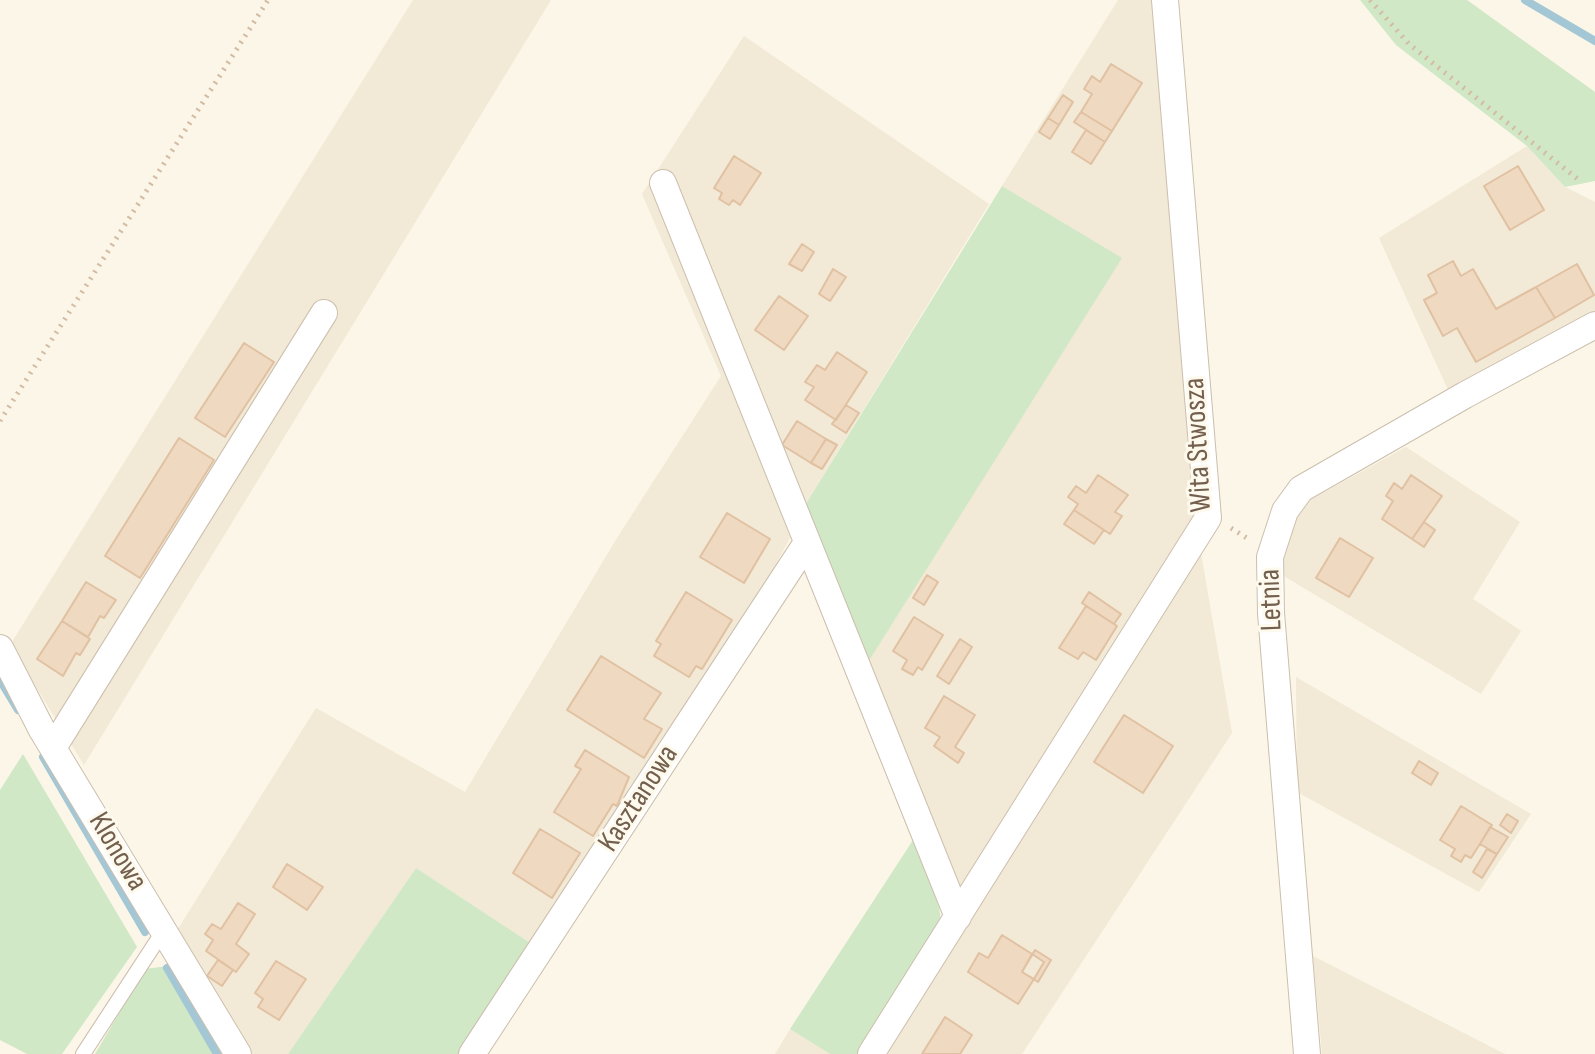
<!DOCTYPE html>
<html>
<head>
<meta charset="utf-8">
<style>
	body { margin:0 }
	canvas { display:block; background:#fbf6e7 }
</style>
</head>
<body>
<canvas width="1595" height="1054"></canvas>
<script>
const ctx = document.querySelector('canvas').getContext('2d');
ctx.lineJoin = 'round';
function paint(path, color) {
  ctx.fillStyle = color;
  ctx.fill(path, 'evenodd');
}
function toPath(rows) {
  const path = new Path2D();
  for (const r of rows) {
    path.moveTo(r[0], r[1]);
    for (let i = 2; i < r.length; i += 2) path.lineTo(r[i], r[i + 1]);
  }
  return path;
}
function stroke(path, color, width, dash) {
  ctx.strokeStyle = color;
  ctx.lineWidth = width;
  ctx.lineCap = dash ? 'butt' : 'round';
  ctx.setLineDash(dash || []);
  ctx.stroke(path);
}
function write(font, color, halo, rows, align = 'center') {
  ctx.font = font + ' "Sofia Sans Condensed",sans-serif';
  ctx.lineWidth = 6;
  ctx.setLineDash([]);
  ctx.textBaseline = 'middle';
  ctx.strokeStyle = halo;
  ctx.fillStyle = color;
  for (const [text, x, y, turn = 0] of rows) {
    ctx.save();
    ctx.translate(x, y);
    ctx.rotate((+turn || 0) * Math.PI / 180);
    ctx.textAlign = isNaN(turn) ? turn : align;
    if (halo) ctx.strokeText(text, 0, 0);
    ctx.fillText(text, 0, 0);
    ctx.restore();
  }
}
const residential = toPath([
	[413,0,551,0,84,765,10,645],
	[1118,0,1156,0,1200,513,960,893,867,664,1121,258,1002,186],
	[744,36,989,204,804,507,782,516,790,538,745,621,535,946,416,868,288,1054,248,1054,176,932,316,708,465,792,617,538,721,376,642,194],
	[1527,146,1565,187,1595,202,1595,313,1449,392,1379,238],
	[1406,447,1520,522,1473,599,1521,631,1481,694,1277,572,1293,518,1305,503],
	[1201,553,1232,733,1022,1054,885,1054],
	[1296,677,1531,814,1479,892,1297,792],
	[1313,956,1505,1054,1322,1054],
	[790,1029,830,1054,775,1054]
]);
const green = toPath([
	[1360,0,1467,0,1595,92,1595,181,1565,187,1527,146,1396,45],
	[1002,186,1122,258,867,664,804,507],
	[23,754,137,947,62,1054,27,1054,0,1040,0,790],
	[915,837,939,908,942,927,864,1054,830,1054,790,1029],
	[416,868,535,946,465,1054,288,1054],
	[175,965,227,1054,95,1054,145,969]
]);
const stream = toPath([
	[1525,0,1595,41],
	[0,680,18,710],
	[43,757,145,932],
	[167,968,217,1054]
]);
const building = toPath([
	[1111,64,1142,83,1112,131,1081,112,1092,94,1084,89,1092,76,1100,82,1111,64],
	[1063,95,1073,102,1059,125,1048,118,1063,95],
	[1081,112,1112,131,1105,142,1074,122,1081,112],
	[1048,118,1059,125,1050,139,1039,132,1048,118],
	[1086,130,1105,142,1091,164,1072,152,1086,130],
	[734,156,761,173,740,205,733,200,729,205,719,199,722,193,714,188,734,156],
	[1518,166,1544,210,1510,230,1484,186,1518,166],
	[802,244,814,252,802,271,789,264,802,244],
	[1453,261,1461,276,1473,269,1496,309,1536,287,1555,318,1476,362,1457,328,1443,336,1424,300,1437,293,1428,275,1453,261],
	[1577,264,1594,295,1555,318,1536,287,1577,264],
	[833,269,846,277,830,301,819,294,833,269],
	[779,296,808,316,784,350,755,330,779,296],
	[244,343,274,362,225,437,195,418,244,343],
	[837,352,867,372,836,420,805,400,814,387,805,382,817,365,825,370,837,352],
	[846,405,859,413,846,433,832,424,846,405],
	[797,421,826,439,811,463,782,445,797,421],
	[179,438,214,460,140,578,105,556,179,438],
	[826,439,837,445,822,469,811,463,826,439],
	[1098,475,1128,495,1115,512,1122,516,1110,534,1074,510,1078,504,1068,497,1076,486,1086,493,1098,475],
	[1411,475,1442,496,1412,539,1382,519,1393,501,1386,496,1394,483,1402,489,1411,475],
	[1074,510,1104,530,1094,544,1064,524,1074,510],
	[727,513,770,539,744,583,700,557,727,513],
	[1424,522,1435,530,1424,547,1412,539,1424,522],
	[1340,538,1373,558,1349,597,1316,578,1340,538],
	[927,575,938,582,924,605,913,598,927,575],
	[86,582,116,600,104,618,100,616,88,637,62,621,86,582],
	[686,592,732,620,702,669,696,666,689,677,654,656,661,644,656,641,686,592],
	[1089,592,1121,614,1114,624,1082,603,1089,592],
	[1086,606,1117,626,1096,660,1083,652,1078,659,1059,648,1086,606],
	[914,617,943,635,922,670,918,667,913,675,902,669,907,660,893,651,914,617],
	[62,621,90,639,80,655,76,653,63,676,37,659,62,621],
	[960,639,972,647,949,684,937,676,960,639],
	[601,656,661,693,644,719,662,729,644,758,567,710,601,656],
	[944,696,975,715,955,747,964,753,958,763,934,746,940,737,925,728,944,696],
	[1124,715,1173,746,1143,793,1094,762,1124,715],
	[585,750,629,777,617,806,613,804,593,836,554,812,581,769,575,766,585,750],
	[1419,761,1438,773,1431,785,1412,773,1419,761],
	[1461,806,1492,825,1471,858,1465,855,1461,862,1451,856,1455,849,1440,840,1461,806],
	[1507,814,1518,821,1511,833,1500,825,1507,814],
	[1490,827,1508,837,1497,854,1480,844,1490,827],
	[540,829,580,853,552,898,513,873,540,829],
	[1487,849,1497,854,1482,878,1473,872,1487,849],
	[287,864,323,887,307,910,273,887,287,864],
	[238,903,255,914,236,944,249,954,236,972,206,951,213,940,205,934,212,924,221,929,238,903],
	[1002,935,1032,954,1022,972,1034,979,1018,1004,968,972,979,953,988,958,1002,935],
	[1035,950,1051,960,1038,982,1022,972,1035,950],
	[1032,954,1044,962,1034,979,1022,972,1032,954],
	[218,960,233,970,222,986,207,976,218,960],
	[276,961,306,979,279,1020,258,1007,263,999,255,993,276,961],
	[945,1017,972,1035,960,1054,922,1054,945,1017]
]);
const path = toPath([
	[1370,0,1409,44,1579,180],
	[0,421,268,0],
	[1231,528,1250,540]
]);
const lane = toPath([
	[83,1054,164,930]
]);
const street = toPath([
	[663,183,958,917],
	[0,648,42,730,238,1054],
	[53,748,324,313],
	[472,1054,806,544],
	[871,1054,1208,518,1165,0],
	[1307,1054,1271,613,1270,557,1285,511,1301,489,1465,395,1595,325]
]);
const streetNames = [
	["Wita Stwosza",1199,445,-93],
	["Letnia",1272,600,-92],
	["Kasztanowa",639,799,-57],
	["Klonowa",117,852,59]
];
paint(residential, '#f2e9d6');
paint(green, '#d0e8c6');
stroke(stream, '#a4c7d5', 8);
paint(building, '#efd9c1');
stroke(building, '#e0c1a2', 2);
stroke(lane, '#ccbfae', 16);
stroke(street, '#ccbfae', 28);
stroke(path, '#d4bca4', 5, [2, 6]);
stroke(lane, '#fff', 14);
stroke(street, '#fff', 26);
write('30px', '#735f4d', '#fef9ed', streetNames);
</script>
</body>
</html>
